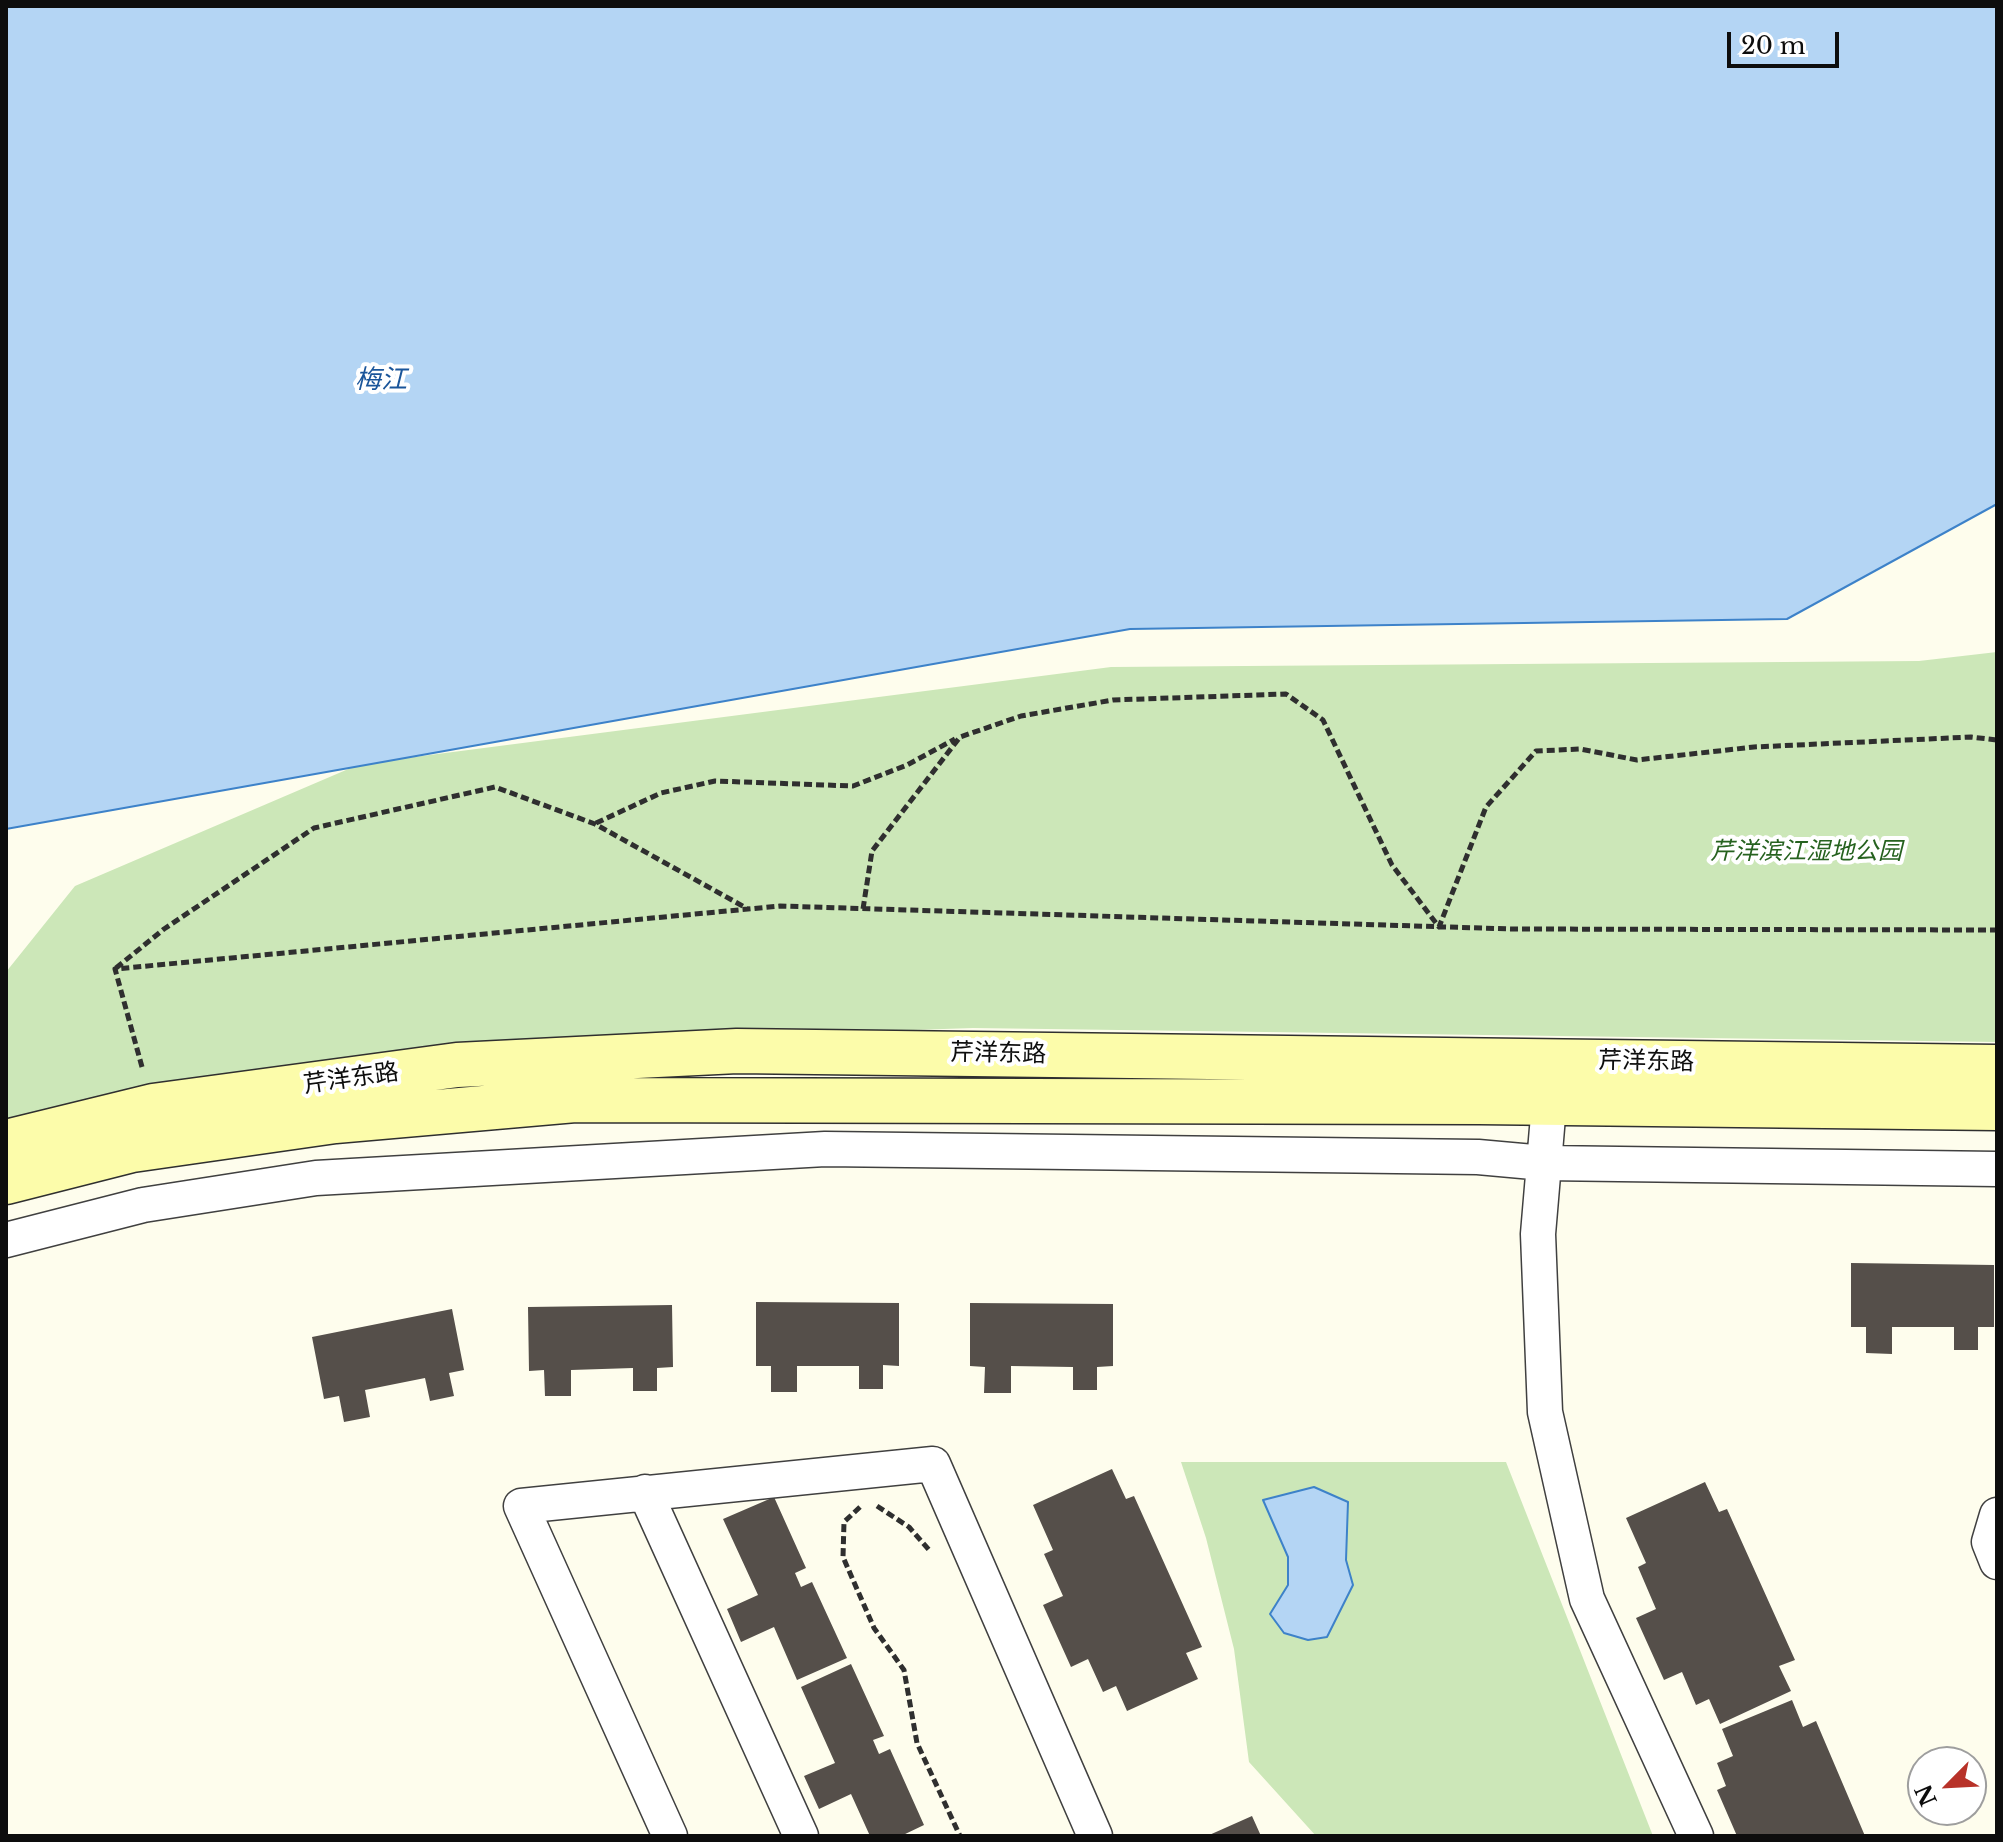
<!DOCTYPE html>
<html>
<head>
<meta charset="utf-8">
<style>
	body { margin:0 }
	#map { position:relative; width:2003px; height:1842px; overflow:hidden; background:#fefded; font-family:"Libre Baskerville",serif }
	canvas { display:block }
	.frame { position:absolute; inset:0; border:8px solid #0d0d0d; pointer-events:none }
	.north { position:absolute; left:1907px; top:1746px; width:80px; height:80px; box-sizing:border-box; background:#fff; border:2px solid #9e9e9e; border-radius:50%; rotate:246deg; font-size:22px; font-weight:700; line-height:32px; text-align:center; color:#0d0d0d }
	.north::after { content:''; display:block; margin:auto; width:28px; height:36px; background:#b83229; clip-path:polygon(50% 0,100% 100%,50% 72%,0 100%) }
	.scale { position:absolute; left:1727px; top:32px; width:112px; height:36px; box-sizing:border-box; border:4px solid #0d0d0d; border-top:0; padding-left:10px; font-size:24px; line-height:28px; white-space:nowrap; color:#0d0d0d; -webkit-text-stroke:6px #fff; paint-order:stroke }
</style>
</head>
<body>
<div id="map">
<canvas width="2003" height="1842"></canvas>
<div class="frame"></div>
<div class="north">N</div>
<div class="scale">20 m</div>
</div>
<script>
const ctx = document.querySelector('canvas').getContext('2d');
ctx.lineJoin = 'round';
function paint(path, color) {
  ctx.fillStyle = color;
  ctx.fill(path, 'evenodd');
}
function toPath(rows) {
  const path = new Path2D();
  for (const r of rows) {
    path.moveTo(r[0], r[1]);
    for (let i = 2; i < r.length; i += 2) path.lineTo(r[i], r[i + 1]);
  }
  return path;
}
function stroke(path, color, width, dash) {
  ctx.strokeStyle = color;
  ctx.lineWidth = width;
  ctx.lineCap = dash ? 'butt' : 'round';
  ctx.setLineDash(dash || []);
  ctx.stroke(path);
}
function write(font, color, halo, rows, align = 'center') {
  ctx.font = font + ' "Libre Baskerville","Noto Sans SC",serif';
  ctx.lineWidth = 8;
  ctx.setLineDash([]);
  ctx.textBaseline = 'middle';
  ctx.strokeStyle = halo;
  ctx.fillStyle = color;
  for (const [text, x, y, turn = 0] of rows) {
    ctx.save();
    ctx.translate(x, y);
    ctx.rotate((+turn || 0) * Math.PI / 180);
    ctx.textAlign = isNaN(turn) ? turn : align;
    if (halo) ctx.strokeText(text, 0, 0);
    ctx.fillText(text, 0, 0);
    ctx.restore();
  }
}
const green = toPath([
	[1997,652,1997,1042,973,1028,470,1045,6,1152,6,972,75,886,360,764,1111,667,1919,661],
	[1181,1462,1506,1462,1653,1836,1316,1836,1249,1762,1234,1649,1206,1538]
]);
const water = toPath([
	[6,6,1997,6,1997,504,1787,619,1130,629,6,829,6,6],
	[1314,1487,1348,1502,1346,1560,1353,1585,1327,1637,1308,1640,1284,1633,1270,1614,1288,1585,1288,1557,1263,1500,1314,1487]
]);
const building = toPath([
	[1851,1263,1994,1265,1994,1327,1978,1327,1978,1350,1954,1350,1954,1327,1892,1327,1892,1354,1866,1353,1866,1327,1851,1327],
	[756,1302,899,1303,899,1366,883,1365,883,1389,859,1389,859,1366,797,1366,797,1392,771,1392,771,1366,756,1366],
	[970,1303,1113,1304,1113,1366,1097,1367,1097,1390,1073,1390,1073,1367,1011,1366,1011,1393,984,1393,985,1367,970,1366],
	[672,1305,673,1367,657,1368,657,1391,633,1391,633,1368,571,1370,571,1396,545,1396,544,1370,529,1371,528,1307],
	[452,1309,464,1370,449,1373,454,1396,430,1401,425,1378,365,1390,370,1417,344,1422,339,1396,324,1399,312,1337],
	[1112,1469,1126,1499,1134,1496,1202,1647,1186,1653,1198,1679,1127,1711,1116,1686,1103,1692,1088,1659,1071,1667,1043,1605,1063,1596,1044,1554,1053,1550,1033,1505],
	[1705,1482,1719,1512,1727,1509,1795,1660,1779,1666,1791,1691,1720,1724,1709,1699,1696,1705,1682,1672,1664,1680,1636,1618,1656,1609,1638,1567,1646,1563,1626,1518],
	[774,1497,806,1568,795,1573,801,1587,812,1582,847,1658,797,1680,774,1627,741,1642,727,1609,758,1595,723,1519],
	[851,1664,884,1736,873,1740,879,1754,890,1749,924,1825,901,1836,870,1836,851,1794,819,1809,804,1776,835,1763,801,1687],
	[1792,1700,1803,1727,1816,1721,1865,1836,1737,1836,1717,1790,1726,1786,1717,1763,1733,1756,1722,1729],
	[1252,1816,1261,1836,1207,1836]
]);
const path = toPath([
	[596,823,661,793,715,781,853,786,907,765,955,739],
	[863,909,872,851,960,737,1021,716,1113,700,1286,694,1323,720,1392,865,1439,927,1486,807,1536,751,1580,749,1637,760,1754,747,1971,737,1997,740],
	[116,968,164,929,314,828,495,787,595,824,748,909],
	[142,1067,115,969,780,906,1512,929,1997,930],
	[877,1506,909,1527,930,1551],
	[860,1507,844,1522,843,1557,874,1628,904,1670,917,1743,960,1836]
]);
const minor = toPath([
	[1551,1081,1538,1234,1545,1412,1587,1599,1696,1836],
	[6,1240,143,1205,316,1178,825,1149,1478,1157,1544,1163,1997,1169],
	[645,1492,801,1836],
	[1997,1515,1989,1542,1997,1562],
	[670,1836,521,1506,933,1464,1095,1836]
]);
const secondary = toPath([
	[6,1142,153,1106,457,1065,737,1051,1997,1067],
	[6,1182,132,1150,335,1121,575,1100,1479,1102,1997,1108]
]);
const parkNames = [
	["芹洋滨江湿地公园",1806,852]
];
const streetNames = [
	["芹洋东路",998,1054,1],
	["芹洋东路",1646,1062,1],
	["芹洋东路",351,1079,-8]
];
const waterNames = [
	["梅江",381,381]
];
paint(green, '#cce7b8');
paint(water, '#b4d5f4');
stroke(water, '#3d82c9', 2);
paint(building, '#554f4a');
stroke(minor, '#404040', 37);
stroke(secondary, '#2f2f2f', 47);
stroke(path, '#2f2f2f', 5, [8, 4]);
stroke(minor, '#fff', 34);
stroke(secondary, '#fcfcaa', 44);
write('italic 24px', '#26621f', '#fff', parkNames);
write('24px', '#0d0d0d', '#fff', streetNames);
write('italic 26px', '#1a559a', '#fff', waterNames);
</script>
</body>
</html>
